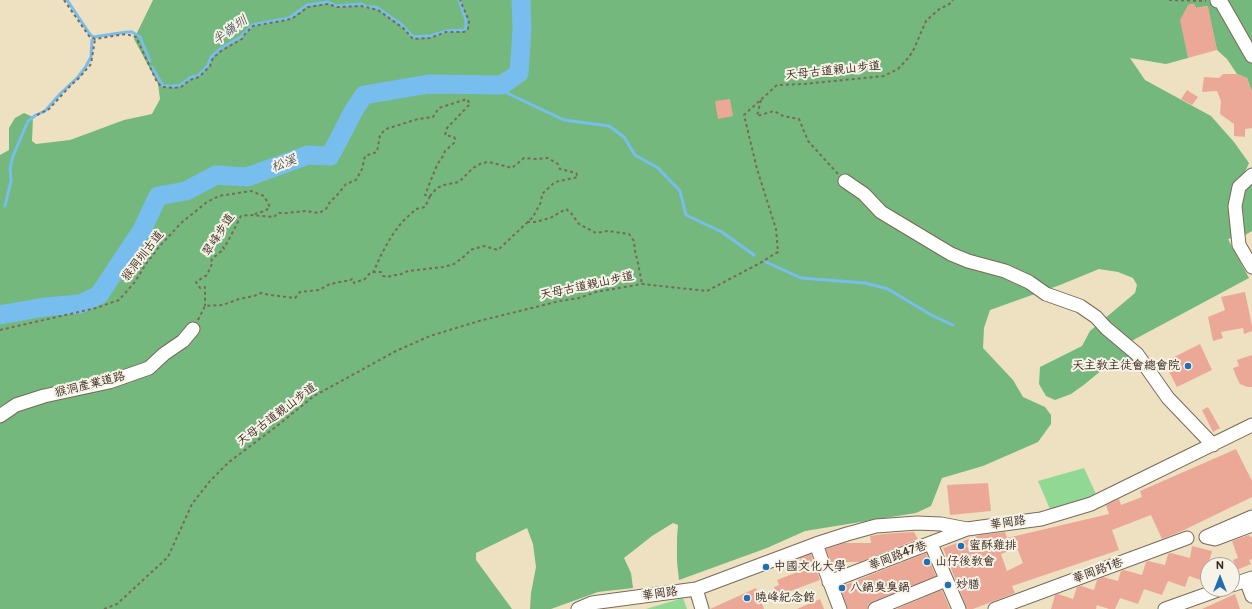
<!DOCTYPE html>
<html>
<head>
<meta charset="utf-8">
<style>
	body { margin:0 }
	#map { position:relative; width:1252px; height:609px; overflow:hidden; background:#ede1c2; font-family:"Balsamiq Sans",sans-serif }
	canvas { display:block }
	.north { position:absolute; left:1200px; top:557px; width:40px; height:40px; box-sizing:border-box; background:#f7f3e8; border:1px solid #aca397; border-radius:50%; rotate:0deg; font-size:11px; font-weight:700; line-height:16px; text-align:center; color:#3b2a1e }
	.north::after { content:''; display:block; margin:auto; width:14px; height:18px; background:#1f6fb2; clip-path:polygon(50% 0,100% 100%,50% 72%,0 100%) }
</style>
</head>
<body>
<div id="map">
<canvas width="1252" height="609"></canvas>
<div class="north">N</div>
</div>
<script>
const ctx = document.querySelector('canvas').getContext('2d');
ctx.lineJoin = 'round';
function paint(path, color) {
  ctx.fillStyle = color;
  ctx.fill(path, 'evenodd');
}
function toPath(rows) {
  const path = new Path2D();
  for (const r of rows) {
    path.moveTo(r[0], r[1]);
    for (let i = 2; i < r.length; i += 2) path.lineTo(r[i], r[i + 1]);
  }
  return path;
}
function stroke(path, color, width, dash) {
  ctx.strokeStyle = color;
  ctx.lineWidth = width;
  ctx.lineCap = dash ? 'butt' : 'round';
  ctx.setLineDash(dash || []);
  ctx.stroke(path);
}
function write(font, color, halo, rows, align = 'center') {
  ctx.font = font + ' "Balsamiq Sans","LXGW WenKai TC",sans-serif';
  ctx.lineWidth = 4;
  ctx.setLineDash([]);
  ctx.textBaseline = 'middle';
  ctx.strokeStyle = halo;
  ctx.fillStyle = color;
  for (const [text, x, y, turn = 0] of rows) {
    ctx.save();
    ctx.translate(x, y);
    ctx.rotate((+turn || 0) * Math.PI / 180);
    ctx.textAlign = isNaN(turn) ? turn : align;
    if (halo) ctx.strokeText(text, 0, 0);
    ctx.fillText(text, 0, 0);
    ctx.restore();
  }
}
const green = toPath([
	[1084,468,1102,507,1055,521,1038,481],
	[683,598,687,609,646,609]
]);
const forest = toPath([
	[153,0,1252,0,1252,92,1247,78,1237,74,1227,59,1217,50,1207,6,1196,8,1194,4,1188,5,1188,58,1166,64,1130,58,1145,80,1211,116,1234,142,1249,163,1243,176,1252,178,1252,231,1245,235,1228,239,1249,278,1124,345,1138,360,1103,369,1085,384,1071,394,1055,400,1046,396,1039,384,1040,367,1082,346,1090,331,1135,293,1137,285,1133,278,1118,272,1099,269,1060,285,990,310,984,328,983,348,1013,380,1023,397,1045,407,1051,415,1051,424,1038,442,983,466,942,478,931,506,916,513,805,531,767,548,679,580,677,562,677,538,678,525,673,523,652,536,624,558,631,573,633,588,598,592,551,609,530,609,531,593,536,567,533,544,527,528,476,553,476,560,512,609,0,609,0,155,9,150,9,128,15,118,24,113,33,117,32,141,36,144,70,140,124,120,152,114,160,99,158,84,134,39]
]);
const stream = toPath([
	[67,0,89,33,93,37,127,32,132,32,140,37,150,61],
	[152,67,163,86,172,86,181,85,191,77,198,76,208,65,211,57,220,49,242,36,252,25,289,18,307,5,328,2,337,6,361,4,367,7,376,7,401,24,413,37,430,36,447,31,464,30,466,28,466,20,459,0],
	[502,85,507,93,564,120,609,126,624,137,635,155,658,168,680,191,686,215,722,232,754,255],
	[5,206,11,181,10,168,13,156,28,121,36,115,45,111,60,94,78,77,85,68,91,57,92,40],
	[766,262,801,278,865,283,888,289,933,316,953,325]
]);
const river = toPath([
	[0,315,45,307,80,304,99,295,142,230,158,196,186,191,216,175,247,177,308,155,330,156,354,110,364,95,429,84,502,85,519,73,522,29,521,0]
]);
const building = toPath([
	[1194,4,1196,8,1208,6,1217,50,1188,58,1180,20,1188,5],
	[1223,74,1237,74,1247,78,1252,92,1252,128,1245,129,1245,137,1234,136,1234,124,1220,114,1221,101,1217,91,1202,92,1204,77,1219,78],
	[1187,90,1198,97,1192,105,1181,99],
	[730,99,733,116,718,119,715,101],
	[1245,292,1252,326,1252,331,1244,334,1243,328,1221,332,1223,338,1213,341,1208,317,1225,310,1221,297],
	[1200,344,1212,370,1177,387,1164,362],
	[1252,355,1252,387,1247,387,1240,384,1236,376,1233,368,1239,366,1237,360],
	[1208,407,1220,428,1213,432,1202,410],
	[1236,449,1252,481,1252,497,1182,531,1162,539,1151,515,1112,530,1119,550,1012,586,1015,593,973,609,967,609,943,548,980,535,1005,532,1007,538,1109,514,1106,505,1119,499,1121,505,1142,497,1140,491],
	[1017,548,1023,563,1007,571,1001,554],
	[988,483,991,511,950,515,947,485],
	[914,532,918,539,860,562,841,562,841,567,833,567,826,549,844,543,871,543,870,536,883,534],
	[1249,535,1250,537,1252,536,1252,559,1249,560,1251,564,1237,570,1233,560,1238,558,1232,541],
	[1192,546,1212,551,1204,581,1189,576,1185,587,1168,581,1162,595,1144,589,1138,604,1120,598,1115,609,1109,609,1097,605,1096,609,1051,609,1055,595,1058,594,1073,599,1077,587,1081,586,1094,590,1097,580,1103,577,1118,581,1121,571,1124,570,1142,575,1146,562,1148,561,1165,565,1168,554,1171,553,1190,558],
	[926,553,936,576,872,602,868,604,867,609,848,609,840,587],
	[811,554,820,580,761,602,764,609,710,609,756,588,758,594,775,590,774,587,779,585,777,580,795,573,792,565,801,561,800,558],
	[942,590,950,609,896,609],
	[1235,594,1240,609,1202,609],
	[820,599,824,609,797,609]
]);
const path = toPath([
	[64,0,89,36,95,39,126,34,136,37,157,82,162,87,174,88,181,87,190,80,199,77,210,66,213,58,221,51,242,39,245,34,253,26,287,20,293,18,308,7,328,4,337,7,361,6,378,10,403,28,413,39,430,38,446,32,464,32,468,29,469,21,460,0],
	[1169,0,1206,1],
	[761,100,757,116,774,111,783,116,799,119,808,141,838,174],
	[37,115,49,109,72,84,78,79,91,64,95,39],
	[527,222,535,222,550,218,566,209,571,213,579,224,596,233,608,231,629,234,634,241,635,251,638,263,642,284],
	[373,273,381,255,391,237,402,222,416,209,425,207,430,196],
	[198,320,205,306,223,305,239,299,254,296,261,293,270,295,295,298,300,292,319,290,330,284,345,281,349,281,352,279,354,280,354,283,365,279,369,274,374,272,381,272,383,276,388,277,394,275,399,275,408,271,443,267,454,264,466,255,470,250,484,246,498,250,533,217,541,202,542,194,555,182,578,177,576,173,560,169,558,164,548,158,535,159,524,158,512,168,489,162,482,163,473,168,459,182,444,185,437,188,430,196,425,195,437,165,443,156,445,151,454,143,455,139,454,137,445,135,447,128,470,104,467,99,439,108,433,117,418,119,386,129,380,135,377,152,365,156,362,169,356,180,346,184,339,193,330,202,326,209,319,213,306,211,287,213,278,213,274,217,249,215,241,216,227,243,223,247,224,249,212,259,211,262,212,264,207,275,196,282,200,288,205,287,205,306],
	[0,330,96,308,119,300,134,283,146,264,159,247,181,223,207,202,219,196,251,191,264,196,270,207,265,211,257,213,254,215],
	[104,609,117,604,168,557,192,504,210,481,229,462,277,426,314,396,396,351,430,336,479,321,560,301,579,298,596,292,642,284,707,291,762,262,774,254,778,252,776,229,757,169,744,115,777,85,804,84,884,76,898,69,909,57,914,49,926,21,938,10,951,3,953,0]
]);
const minor = toPath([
	[1217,0,1217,1,1220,0,1252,56],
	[1252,175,1239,187,1235,206,1239,245,1252,267],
	[845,181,864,194,881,212,951,254,968,261,1005,271,1029,282,1046,294,1080,306,1096,317,1106,328,1137,354,1168,398,1213,445],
	[0,416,16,405,44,396,109,382,149,368,164,354,183,341,193,329],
	[1252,517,1206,537,1215,539,1252,525],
	[816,544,826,572,840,609],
	[931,544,959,609],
	[1246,580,1252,596],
	[829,582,967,529],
	[1232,585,1252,578],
	[696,589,702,609],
	[578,609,592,603,696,589,816,544,847,534,876,526,917,523,941,524,967,529,1041,519,1091,504,1252,425],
	[875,609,946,580],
	[995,609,1187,538],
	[1165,609,1221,589]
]);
const markers = [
	[1188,366,4,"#1f6fb2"],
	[961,546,4,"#1f6fb2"],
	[927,562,4,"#1f6fb2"],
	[766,567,4,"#1f6fb2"],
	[948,585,4,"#1f6fb2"],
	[842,588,4,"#1f6fb2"],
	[747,598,4,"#1f6fb2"]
];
const streetNames = [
	["天母古道親山步道",833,71,-6],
	["翠峰步道",219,235,-57],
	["猴洞圳古道",143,256,-52],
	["天母古道親山步道",587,286,-12],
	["猴洞產業道路",90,385,-14],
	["天母古道親山步道",277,415,-37],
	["華岡路",1008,523,-8],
	["華岡路47巷",898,556,-21],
	["華岡路1巷",1098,571,-20],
	["華岡路",660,594,-8]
];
const poiNames = [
	["天主教主徒會總會院",1180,366,"right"],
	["蜜酥雞排",969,546],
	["山仔後教會",935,562],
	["中國文化大學",774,567],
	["妙膳",956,585],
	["八鍋臭臭鍋",850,588],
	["曉峰紀念館",755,598]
];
const waterNames = [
	["半嶺圳",230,31,-36],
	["松溪",284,164,-20]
];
paint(green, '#90d893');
paint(forest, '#74b87d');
stroke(stream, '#77beee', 3);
stroke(river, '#77beee', 19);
paint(building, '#eca897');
stroke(minor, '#796a57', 15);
stroke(path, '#796a57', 2, [3, 3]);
stroke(minor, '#fff', 13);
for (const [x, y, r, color] of markers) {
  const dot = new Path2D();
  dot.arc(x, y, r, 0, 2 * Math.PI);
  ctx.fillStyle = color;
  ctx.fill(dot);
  stroke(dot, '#f7f3e8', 1.5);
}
write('12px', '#3b2a1e', '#f7f3e8', streetNames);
write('12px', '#3b2a1e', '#f7f3e8', poiNames, 'left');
write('italic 13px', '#4d565c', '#f7f3e8', waterNames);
</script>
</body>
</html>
